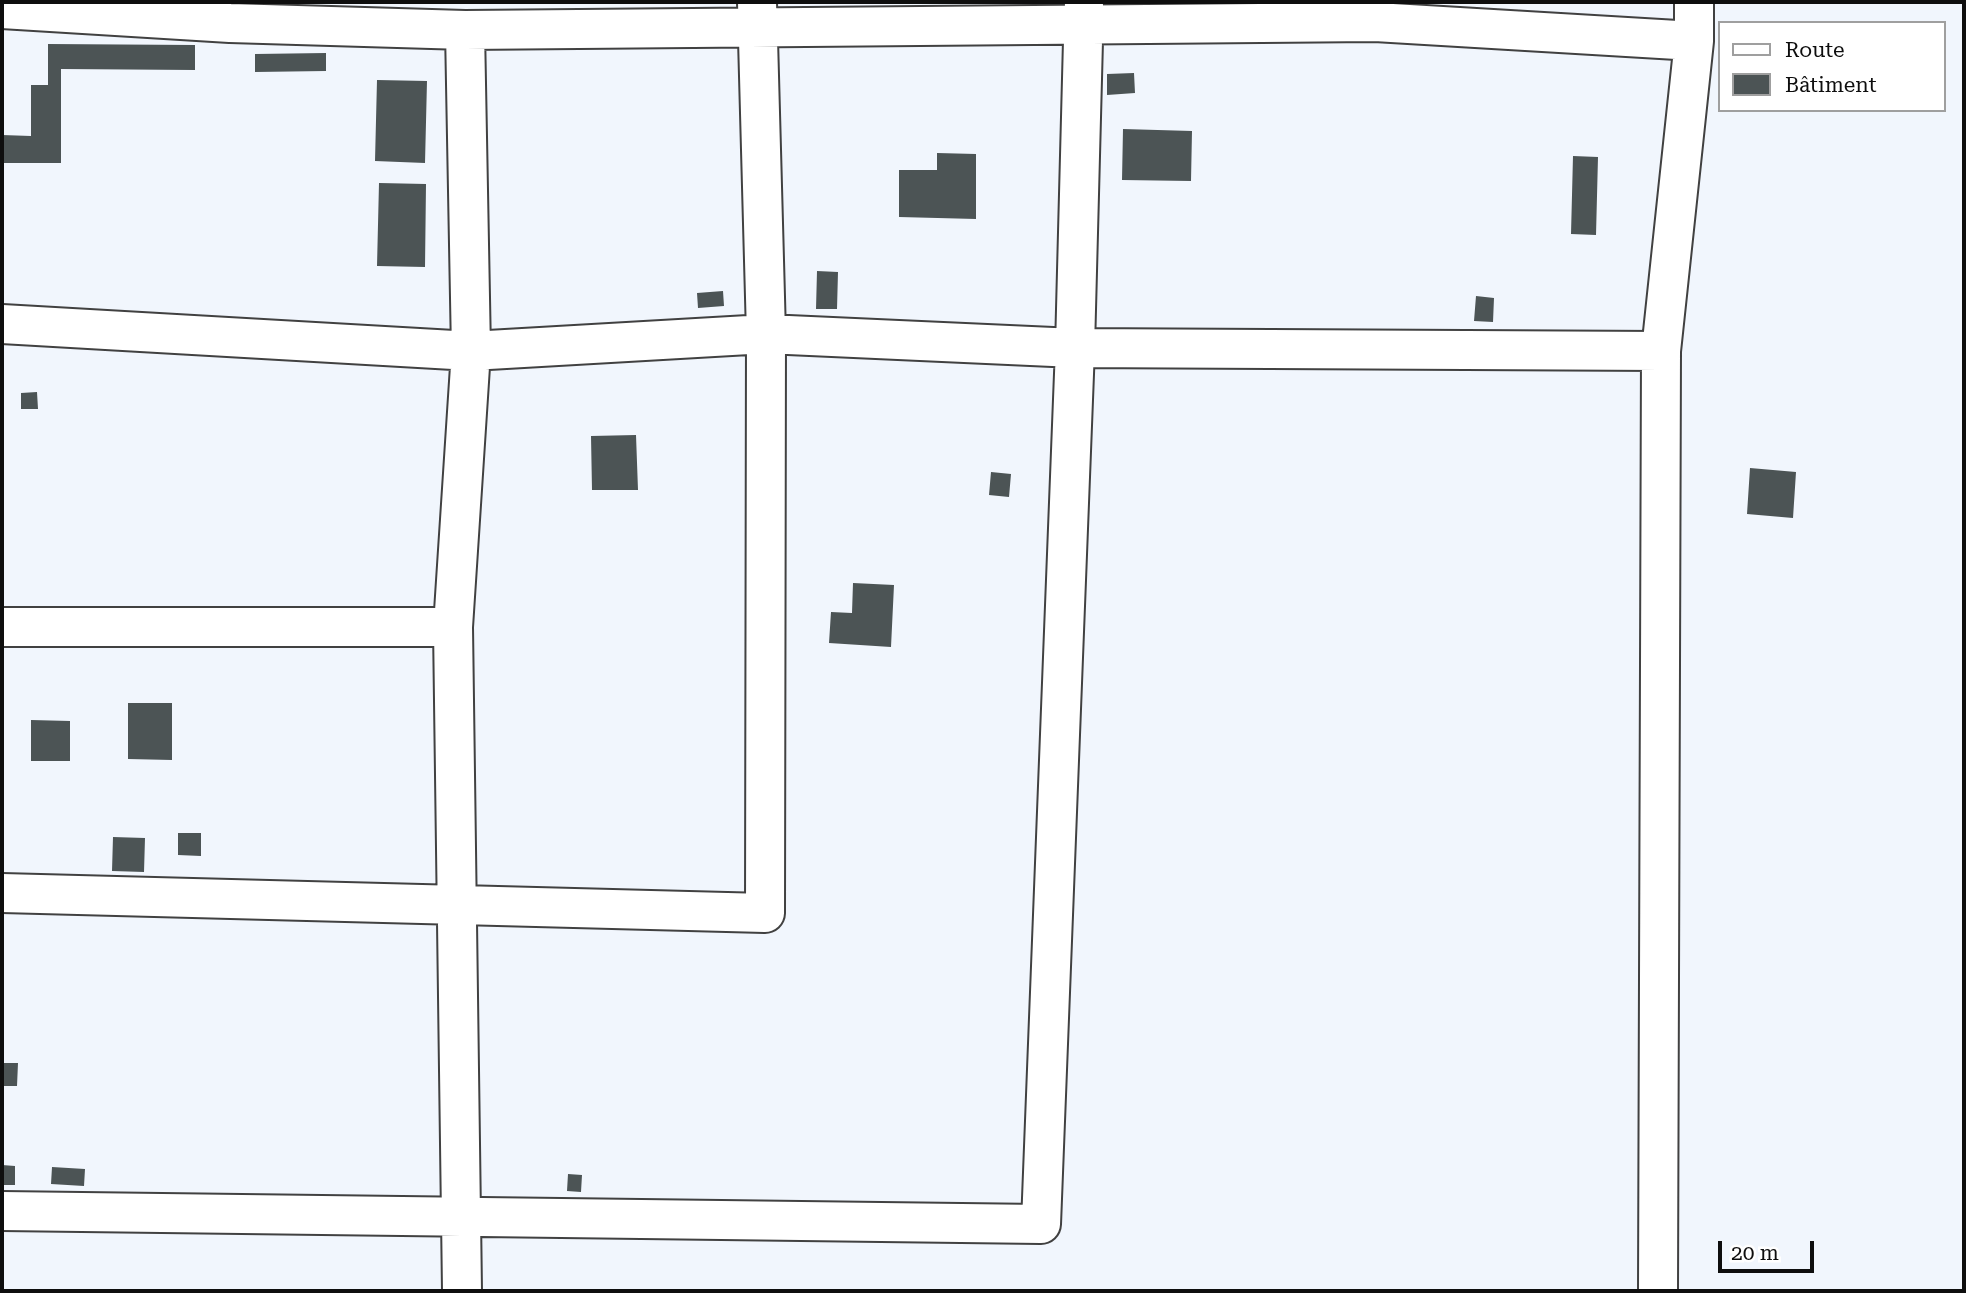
<!DOCTYPE html>
<html>
<head>
<meta charset="utf-8">
<style>
	body { margin:0 }
	#map { position:relative; width:1966px; height:1293px; overflow:hidden; background:#f1f6fd; font-family:"Roboto Serif",serif }
	canvas { display:block }
	.frame { position:absolute; inset:0; border:4px solid #0e0e0e; pointer-events:none }
	.legend { position:absolute; left:1718px; top:21px; width:228px; height:91px; box-sizing:border-box; background:#fff; border:2px solid #9f9f9f; margin:0; padding:9px 12px; list-style:none; font-size:21px; color:#0e0e0e }
	.legend li { display:flex; align-items:center; gap:14px; height:35px }
	.legend b { width:35px; border:2px solid #9f9f9f }
	.scale { position:absolute; left:1718px; top:1241px; width:96px; height:32px; box-sizing:border-box; border:4px solid #0e0e0e; border-top:0; padding-left:9px; font-size:21px; line-height:24px; white-space:nowrap; color:#0e0e0e; -webkit-text-stroke:5px #fff; paint-order:stroke }
</style>
</head>
<body>
<div id="map">
<canvas width="1966" height="1293"></canvas>
<div class="frame"></div>
<ul class="legend">
<li><b style="height:9px;background:#fff"></b>Route</li>
<li><b style="height:19px;background:#4c5455"></b>Bâtiment</li>
</ul>
<div class="scale">20 m</div>
</div>
<script>
const ctx = document.querySelector('canvas').getContext('2d');
ctx.lineJoin = 'round';
function paint(path, color) {
  ctx.fillStyle = color;
  ctx.fill(path, 'evenodd');
}
function toPath(rows) {
  const path = new Path2D();
  for (const r of rows) {
    path.moveTo(r[0], r[1]);
    for (let i = 2; i < r.length; i += 2) path.lineTo(r[i], r[i + 1]);
  }
  return path;
}
function stroke(path, color, width, dash) {
  ctx.strokeStyle = color;
  ctx.lineWidth = width;
  ctx.lineCap = dash ? 'butt' : 'round';
  ctx.setLineDash(dash || []);
  ctx.stroke(path);
}
const building = toPath([
	[48,44,195,45,195,70,61,69,61,163,2,163,2,135,31,136,31,85,48,85],
	[326,53,326,71,255,72,255,54],
	[1134,73,1135,93,1107,95,1107,74],
	[377,80,427,81,425,163,375,161],
	[1123,129,1192,131,1191,181,1122,180],
	[937,153,976,154,976,219,899,217,899,170,937,170],
	[1573,156,1598,157,1596,235,1571,234],
	[379,183,426,184,425,267,377,266],
	[817,271,838,272,837,309,816,309],
	[723,291,724,306,698,308,697,293],
	[1476,296,1494,298,1493,322,1474,321],
	[37,392,38,409,21,409,21,393],
	[636,435,638,490,592,490,591,436],
	[1750,468,1796,472,1793,518,1747,514],
	[991,472,1011,474,1009,497,989,495],
	[853,583,894,585,891,647,829,643,831,612,852,613],
	[128,703,172,703,172,760,128,759],
	[31,720,70,721,70,761,31,761],
	[178,833,201,833,201,856,178,855],
	[113,837,145,838,144,872,112,871],
	[2,1063,18,1063,17,1086,2,1086],
	[2,1165,15,1166,15,1185,2,1185],
	[52,1167,85,1169,84,1186,51,1184],
	[568,1174,582,1175,581,1192,567,1191]
]);
const minor = toPath([
	[2,9,230,23,465,30,1375,22,1694,41],
	[2,324,471,351,766,334,1075,348,1661,351],
	[2,627,453,627],
	[2,893,765,913,766,334,757,2],
	[2,1211,1041,1224,1075,348,1084,2],
	[462,1291,453,627,471,351,465,30],
	[1658,1291,1661,351,1694,41,1694,2]
]);
paint(building, '#4c5455');
stroke(minor, '#414141', 42);
stroke(minor, '#fff', 38);
</script>
</body>
</html>
